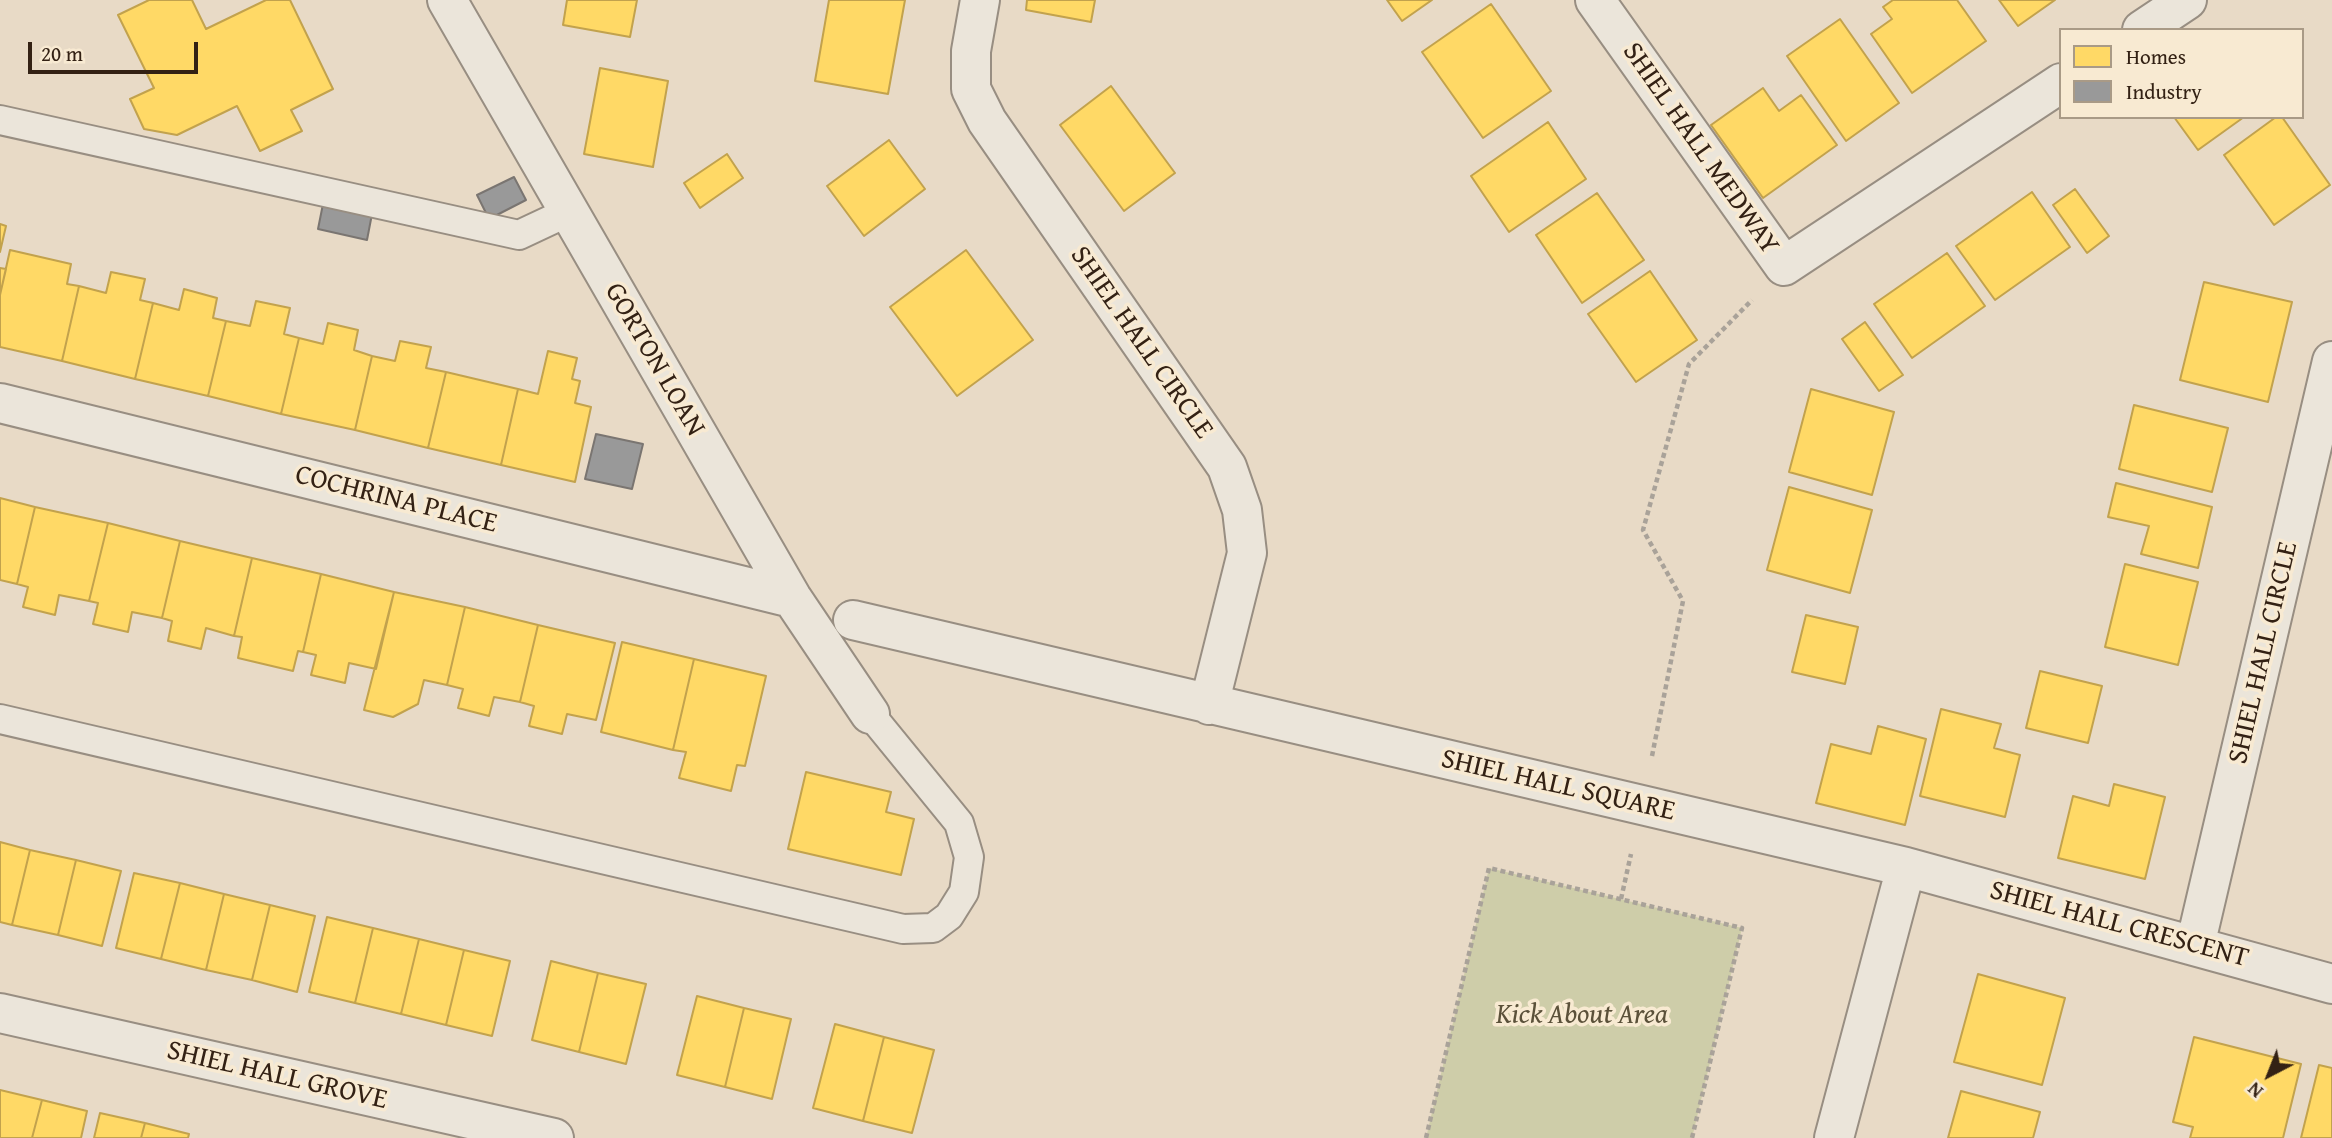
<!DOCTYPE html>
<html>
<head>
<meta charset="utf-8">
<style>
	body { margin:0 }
	#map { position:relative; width:2332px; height:1138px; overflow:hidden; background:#e8dac6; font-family:"Gentium Book Plus",serif }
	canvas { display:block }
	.legend { position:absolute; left:2059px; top:28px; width:245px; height:91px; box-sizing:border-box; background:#f8ead2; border:2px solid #a99a86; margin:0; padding:9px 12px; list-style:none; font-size:21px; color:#332114 }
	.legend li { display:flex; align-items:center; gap:14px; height:35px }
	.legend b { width:35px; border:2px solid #a99a86 }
	.north { position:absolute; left:2234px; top:1040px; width:70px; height:70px; -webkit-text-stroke:5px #f8ead2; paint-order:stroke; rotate:222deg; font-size:19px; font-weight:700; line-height:28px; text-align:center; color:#332114 }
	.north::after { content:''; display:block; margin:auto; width:24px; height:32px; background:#332114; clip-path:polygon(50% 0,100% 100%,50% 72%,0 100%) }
	.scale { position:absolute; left:28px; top:42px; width:170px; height:32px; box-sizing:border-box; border:4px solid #332114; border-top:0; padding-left:9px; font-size:21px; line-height:24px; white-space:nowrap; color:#332114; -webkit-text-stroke:5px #f8ead2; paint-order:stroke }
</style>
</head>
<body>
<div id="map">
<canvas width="2332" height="1138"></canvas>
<ul class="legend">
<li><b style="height:19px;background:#ffd966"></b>Homes</li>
<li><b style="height:19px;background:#999"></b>Industry</li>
</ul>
<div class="north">N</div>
<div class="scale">20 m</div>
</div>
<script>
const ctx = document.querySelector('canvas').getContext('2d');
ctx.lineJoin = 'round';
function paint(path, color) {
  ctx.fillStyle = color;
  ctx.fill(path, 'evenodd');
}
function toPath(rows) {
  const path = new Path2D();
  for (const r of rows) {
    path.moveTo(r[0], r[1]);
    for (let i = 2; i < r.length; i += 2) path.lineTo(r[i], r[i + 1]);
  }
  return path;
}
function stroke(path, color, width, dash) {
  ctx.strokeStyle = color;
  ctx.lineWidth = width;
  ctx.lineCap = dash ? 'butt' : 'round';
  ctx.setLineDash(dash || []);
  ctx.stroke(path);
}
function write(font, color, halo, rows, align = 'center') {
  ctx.font = font + ' "Gentium Book Plus",serif';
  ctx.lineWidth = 7;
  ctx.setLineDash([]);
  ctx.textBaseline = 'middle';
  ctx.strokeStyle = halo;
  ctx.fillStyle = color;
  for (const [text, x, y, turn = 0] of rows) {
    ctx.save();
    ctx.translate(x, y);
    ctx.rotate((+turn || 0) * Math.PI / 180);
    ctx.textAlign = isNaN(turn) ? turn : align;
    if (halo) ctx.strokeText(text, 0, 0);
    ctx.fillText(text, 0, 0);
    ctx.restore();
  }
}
const green = toPath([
	[1489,868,1742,928,1692,1138,1426,1138]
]);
const homes = toPath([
	[149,0,192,0,206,29,266,0,290,0,333,89,291,110,302,131,260,151,237,106,177,135,144,129,130,99,154,88,118,15,149,0],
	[567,0,637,0,630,37,563,25,567,0],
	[829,0,905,0,888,94,815,81,829,0],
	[1027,0,1095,0,1091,22,1026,10,1027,0],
	[1387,0,1432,0,1402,21,1387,0],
	[1893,0,1957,0,1986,41,1912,93,1871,34,1892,19,1883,7,1893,0],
	[1999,0,2055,0,2018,26,1999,0],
	[1491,4,1551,91,1483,138,1422,52,1491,4],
	[1840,19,1899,103,1846,141,1787,56,1840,19],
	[600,68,668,81,653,167,584,154,600,68],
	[1111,86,1175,173,1124,211,1060,125,1111,86],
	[1763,88,1779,111,1801,95,1837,145,1763,198,1711,125,1763,88],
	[2174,117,2244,117,2198,150,2174,117],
	[2276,117,2282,117,2330,185,2274,225,2224,155,2276,117],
	[1548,122,1586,179,1509,232,1471,176,1548,122],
	[889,140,925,189,864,236,827,186,889,140],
	[727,154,743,178,700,208,684,183,727,154],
	[2075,189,2109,236,2087,253,2053,205,2075,189],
	[2032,192,2070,247,1995,300,1956,246,2032,192],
	[1597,193,1644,260,1582,303,1536,235,1597,193],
	[0,224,6,226,0,252,0,224],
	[10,250,71,264,67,284,79,286,62,361,0,347,0,295,10,250],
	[966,250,1033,340,957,396,890,307,966,250],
	[1947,253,1985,306,1912,358,1874,304,1947,253],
	[0,268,6,269,0,295,0,268],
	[1650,271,1697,340,1636,382,1588,314,1650,271],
	[111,272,145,279,140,300,153,303,135,379,62,361,79,286,106,293,111,272],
	[2204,282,2292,302,2268,402,2180,380,2204,282],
	[184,289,217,298,213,318,226,321,208,396,135,379,153,303,179,310,184,289],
	[256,301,290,308,284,334,299,338,281,414,208,396,226,321,250,326,256,301],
	[1865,322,1903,375,1879,391,1842,339,1865,322],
	[328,323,358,330,354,350,372,356,355,430,281,414,299,338,323,344,328,323],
	[400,341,431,347,426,368,446,372,428,448,355,430,372,356,395,361,400,341],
	[548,351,577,358,572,379,580,381,575,403,591,407,575,482,501,465,518,389,538,394,548,351],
	[446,372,518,389,501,465,428,448,446,372],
	[1811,389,1894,412,1872,495,1789,472,1811,389],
	[2134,405,2228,428,2212,492,2119,469,2134,405],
	[2116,483,2212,507,2198,568,2141,554,2149,526,2108,517,2116,483],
	[1789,487,1872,510,1850,593,1767,570,1789,487],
	[0,498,35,507,17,584,0,580,0,498],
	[35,507,108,523,89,601,59,595,55,615,23,607,28,587,17,584,35,507],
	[108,523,180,541,162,618,132,612,128,632,93,624,98,603,89,601,108,523],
	[180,541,252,558,234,636,206,628,201,649,168,641,172,621,162,618,180,541],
	[252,558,321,574,303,652,298,651,293,671,238,658,242,637,234,636,252,558],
	[2125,564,2198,582,2178,665,2105,647,2125,564],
	[321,574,394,592,376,669,349,663,345,683,311,675,316,655,303,652,321,574],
	[394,592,465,607,447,685,424,680,418,704,393,717,364,710,394,592],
	[465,607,538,625,520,702,494,697,489,716,458,708,463,689,447,685,465,607],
	[1806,615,1858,627,1845,684,1792,672,1806,615],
	[538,625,615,643,596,720,567,714,562,734,529,726,534,706,520,702,538,625],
	[622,642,694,659,673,750,601,732,622,642],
	[694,659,766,676,745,766,737,765,731,791,679,778,686,752,673,750,694,659],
	[2040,671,2102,686,2088,743,2026,728,2040,671],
	[1941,709,2001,724,1994,748,2020,755,2005,817,1920,796,1941,709],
	[1878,726,1926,739,1905,825,1816,803,1831,744,1871,754,1878,726],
	[806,772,891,792,886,812,914,819,901,875,788,849,806,772],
	[2114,784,2165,797,2145,879,2058,858,2073,796,2109,806,2114,784],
	[0,842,30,850,12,925,0,922,0,842],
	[30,850,76,860,58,935,12,925,30,850],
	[76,860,121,871,102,946,58,935,76,860],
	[134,873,180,883,161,959,116,948,134,873],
	[180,883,224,894,206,970,161,959,180,883],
	[224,894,270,905,252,980,206,970,224,894],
	[270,905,315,916,297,992,252,980,270,905],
	[327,917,373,928,355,1003,309,992,327,917],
	[373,928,419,939,401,1014,355,1003,373,928],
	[419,939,464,950,446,1025,401,1014,419,939],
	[464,950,510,961,492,1036,446,1025,464,950],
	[551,961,598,973,579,1052,532,1040,551,961],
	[598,973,646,984,626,1064,579,1052,598,973],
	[1978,974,2065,998,2042,1085,1954,1062,1978,974],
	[697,996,744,1008,725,1087,677,1075,697,996],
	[744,1008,791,1019,772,1099,725,1087,744,1008],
	[835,1024,884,1037,863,1121,813,1108,835,1024],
	[884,1037,934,1050,912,1133,863,1121,884,1037],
	[2194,1037,2301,1064,2283,1138,2190,1138,2193,1127,2173,1122,2194,1037],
	[2319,1065,2332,1068,2332,1138,2301,1138,2319,1065],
	[0,1090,42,1100,32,1138,0,1138,0,1090],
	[1961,1091,2040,1112,2033,1138,1948,1138,1961,1091],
	[42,1100,87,1111,81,1138,32,1138,42,1100],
	[100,1113,145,1123,141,1138,94,1138,100,1113],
	[145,1123,189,1134,188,1138,141,1138,145,1123]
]);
const industry = toPath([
	[514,177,526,200,489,219,477,195,514,177],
	[323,204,372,214,367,240,318,229,323,204],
	[596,434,643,444,632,489,585,479,596,434]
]);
const path = toPath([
	[1652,756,1683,601,1643,530,1689,364,1752,300],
	[1621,899,1631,854],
	[1426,1138,1489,868,1742,928,1692,1138]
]);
const lane = toPath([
	[0,120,519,235,568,212],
	[0,719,903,929,933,928,949,916,964,892,969,857,959,823,870,714]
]);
const street = toPath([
	[447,0,792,598,870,714],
	[980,0,971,51,971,89,987,121,1227,467,1242,510,1247,553,1209,705],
	[1595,0,1784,266,2061,83],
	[2142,30,2187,0],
	[0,403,792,598],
	[853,620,1906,867,2332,984],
	[2195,946,2332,361],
	[0,1013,554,1138],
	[1834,1138,1906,867]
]);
const streetNames = [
	["SHIEL HALL MEDWAY",1700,149,55],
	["SHIEL HALL CIRCLE",1141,343,55],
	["GORTON LOAN",654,360,60],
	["COCHRINA PLACE",396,500,14],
	["SHIEL HALL CIRCLE",2264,653,-77],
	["SHIEL HALL SQUARE",1558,786,13],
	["SHIEL HALL CRESCENT",2119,925,15],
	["SHIEL HALL GROVE",277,1076,13]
];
const parkNames = [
	["Kick About Area",1582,1016]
];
paint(green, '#cecda9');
paint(homes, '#ffd966');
stroke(homes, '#c2a24d', 2);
paint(industry, '#999');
stroke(industry, '#7a7571', 2);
stroke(lane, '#988e82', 32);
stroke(street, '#988e82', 42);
stroke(path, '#a9a299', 4.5, [5, 3.5]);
stroke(lane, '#ebe5da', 28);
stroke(street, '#ebe5da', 38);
write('28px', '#332114', '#f8ead2', streetNames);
write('italic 28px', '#5b513a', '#f8ead2', parkNames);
</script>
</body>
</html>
